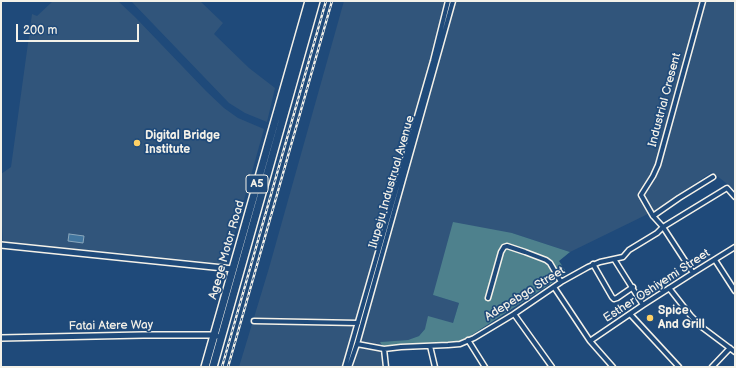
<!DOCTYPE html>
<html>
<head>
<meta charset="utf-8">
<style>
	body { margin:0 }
	#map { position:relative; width:736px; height:368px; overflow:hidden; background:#1f4a7a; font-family:"Balsamiq Sans",sans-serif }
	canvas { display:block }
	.frame { position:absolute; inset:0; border:2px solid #f4f1e8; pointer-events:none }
	.scale { position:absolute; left:16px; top:24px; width:123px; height:18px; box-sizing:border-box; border:2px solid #f4f1e8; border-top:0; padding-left:5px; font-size:12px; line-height:14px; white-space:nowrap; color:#f4f1e8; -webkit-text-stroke:3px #1f4a7a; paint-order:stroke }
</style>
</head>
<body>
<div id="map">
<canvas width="736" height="368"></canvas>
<div class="frame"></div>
<div class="scale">200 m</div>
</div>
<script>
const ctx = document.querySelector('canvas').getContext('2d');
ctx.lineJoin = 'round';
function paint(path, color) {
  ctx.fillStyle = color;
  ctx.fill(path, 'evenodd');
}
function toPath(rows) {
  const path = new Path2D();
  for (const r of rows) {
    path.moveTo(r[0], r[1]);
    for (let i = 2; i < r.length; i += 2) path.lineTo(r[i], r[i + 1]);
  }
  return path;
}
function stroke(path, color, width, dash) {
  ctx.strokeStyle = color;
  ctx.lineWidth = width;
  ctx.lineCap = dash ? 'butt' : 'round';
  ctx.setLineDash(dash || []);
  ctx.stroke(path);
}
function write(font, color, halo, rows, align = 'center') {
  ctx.font = font + ' "Balsamiq Sans",sans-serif';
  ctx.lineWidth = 3.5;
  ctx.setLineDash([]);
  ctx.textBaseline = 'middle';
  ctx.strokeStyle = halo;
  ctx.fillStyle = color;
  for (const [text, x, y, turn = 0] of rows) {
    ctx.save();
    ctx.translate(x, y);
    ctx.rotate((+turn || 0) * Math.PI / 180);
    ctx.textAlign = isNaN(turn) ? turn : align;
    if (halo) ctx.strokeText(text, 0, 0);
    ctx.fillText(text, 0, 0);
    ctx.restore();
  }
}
const built = toPath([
	[53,1,118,1,135,17,206,91,224,108,238,118,264,129,226,264,120,253,3,243,1,208,1,174,11,167,32,14,37,16],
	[131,1,200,1,223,23,214,34,249,68,275,88,267,122,245,113,229,103],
	[344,1,735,1,735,190,712,172,654,211,570,252,512,233,433,295,459,303,453,323,425,329,419,336,408,340,381,342,383,347,384,367,239,367,269,268]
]);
const green = toPath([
	[453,222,512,233,570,252,559,261,567,273,467,338,459,341,383,347,380,342,408,340,419,336,425,329,428,316,453,323,459,303,433,295]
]);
const water = toPath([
	[69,234,84,236,83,243,68,241,69,234]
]);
const minor = toPath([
	[653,216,679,198,713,177],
	[614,259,643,305],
	[715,260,735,291],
	[593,264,612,297,614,299,617,298,633,287],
	[693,273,663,227,727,188,735,197],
	[554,287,590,341,613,367],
	[669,288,691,316,703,328,735,352],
	[488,298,501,252,504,247,507,246,525,252,546,260,550,263,561,282],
	[514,314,552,367],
	[630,314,679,367],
	[254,321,358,323],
	[468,340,485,367],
	[590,341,643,305,693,273,735,247],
	[357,344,384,349,401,347,448,345,460,344,474,338,514,314,561,282,588,267,600,262,623,257,629,250,657,233,663,227,653,216,641,195,653,176,658,165,703,1],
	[430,346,435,367],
	[384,349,386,367],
	[345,367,433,61,448,1],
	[349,367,357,344,453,1],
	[712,367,730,348]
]);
const tertiary = toPath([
	[1,245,233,269],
	[1,338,143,335,214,335,217,336]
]);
const trunk = toPath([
	[205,367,309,1],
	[213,367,316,1]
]);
const rail = toPath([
	[222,367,326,1],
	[228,367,332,1]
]);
const markers = [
	[137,143,4,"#ffd166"],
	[650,318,4,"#ffd166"]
];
const shields = [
	[257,184,22]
];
const shieldNames = [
	["A5",257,184]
];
const streetNames = [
	["Industrial Cresent",665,100,-75],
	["Ilupeju Industrual Avenue",392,182,-74],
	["Agege Motor Road",227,250,-74],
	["Esther Oshiyemi Street",657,286,-33],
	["Adepebga Street",525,294,-32],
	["Fatai Atere Way",111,326,-1]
];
const poiNames = [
	["Digital Bridge",145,136],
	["Institute",145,150],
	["Spice",658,311],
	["And Grill",658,325]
];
paint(built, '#31557b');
paint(green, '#4e818d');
paint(water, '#42769f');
stroke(water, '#89a7bc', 1);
stroke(minor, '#f4f1e8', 7);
stroke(tertiary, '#f4f1e8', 8);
stroke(trunk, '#f4f1e8', 10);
stroke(minor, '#1f4a7a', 4);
stroke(tertiary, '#1f4a7a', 5);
stroke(trunk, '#1f4a7a', 7);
stroke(rail, '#f4f1e8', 2.5);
stroke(rail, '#1f4a7a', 1, [3]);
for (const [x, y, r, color] of markers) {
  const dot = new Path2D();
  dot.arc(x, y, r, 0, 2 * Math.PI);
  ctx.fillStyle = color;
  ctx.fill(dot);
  stroke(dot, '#1f4a7a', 1.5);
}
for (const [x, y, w] of shields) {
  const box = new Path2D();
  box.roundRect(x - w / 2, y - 9, w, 18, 3);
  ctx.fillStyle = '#1f4a7a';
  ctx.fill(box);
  stroke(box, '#f4f1e8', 1);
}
write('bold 11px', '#f4f1e8', null, shieldNames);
write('12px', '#f4f1e8', '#1f4a7a', streetNames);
write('bold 12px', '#f4f1e8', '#1f4a7a', poiNames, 'left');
</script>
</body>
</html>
